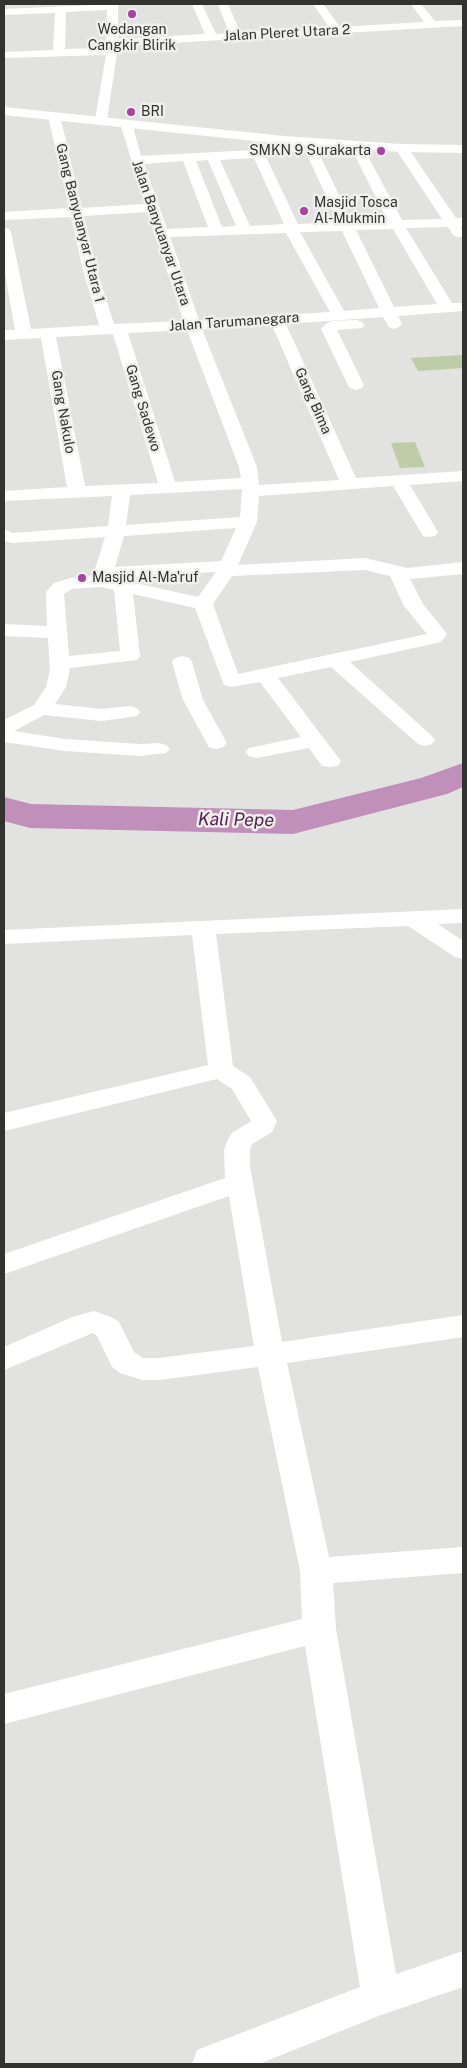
<!DOCTYPE html>
<html>
<head>
<meta charset="utf-8">
<style>
	body { margin:0 }
	#map { position:relative; width:467px; height:2068px; overflow:hidden; background:#e2e3e0; font-family:"Public Sans",sans-serif }
	canvas { display:block }
	.frame { position:absolute; inset:0; border:5px solid #323331; pointer-events:none }
</style>
</head>
<body>
<div id="map">
<canvas width="467" height="2068"></canvas>
<div class="frame"></div>
</div>
<script>
const ctx = document.querySelector('canvas').getContext('2d');
ctx.lineJoin = 'round';
function paint(path, color) {
  ctx.fillStyle = color;
  ctx.fill(path, 'evenodd');
}
function toPath(rows) {
  const path = new Path2D();
  for (const r of rows) {
    path.moveTo(r[0], r[1]);
    for (let i = 2; i < r.length; i += 2) path.lineTo(r[i], r[i + 1]);
  }
  return path;
}
function stroke(path, color, width, dash) {
  ctx.strokeStyle = color;
  ctx.lineWidth = width;
  ctx.lineCap = dash ? 'butt' : 'round';
  ctx.setLineDash(dash || []);
  ctx.stroke(path);
}
function write(font, color, halo, rows, align = 'center') {
  ctx.font = font + ' "Public Sans",sans-serif';
  ctx.lineWidth = 5;
  ctx.setLineDash([]);
  ctx.textBaseline = 'middle';
  ctx.strokeStyle = halo;
  ctx.fillStyle = color;
  for (const [text, x, y, turn = 0] of rows) {
    ctx.save();
    ctx.translate(x, y);
    ctx.rotate((+turn || 0) * Math.PI / 180);
    ctx.textAlign = isNaN(turn) ? turn : align;
    if (halo) ctx.strokeText(text, 0, 0);
    ctx.fillText(text, 0, 0);
    ctx.restore();
  }
}
const green = toPath([
	[463,355,463,368,418,371,411,358],
	[415,442,425,467,400,468,391,443]
]);
const river = toPath([
	[463,763,463,787,447,794,293,834,30,828,4,821,4,797,31,804,293,810,421,778,463,763]
]);
const minor = toPath([
	[118,4,118,39,205,34,192,4,202,4,216,34,229,33,218,4,228,4,240,32,329,27,313,4,323,4,340,27,424,22,411,4,421,4,435,21,463,20,463,26,118,46,107,120,101,124,95,120,106,55,4,58,4,52,53,50,55,13,4,15,4,9,118,4],
	[107,10,106,48,65,49,66,12,107,10],
	[54,112,60,116,82,208,145,204,120,123,126,119,132,123,141,156,272,149,289,144,292,138,297,137,302,140,312,139,352,222,388,221,350,146,356,142,361,143,402,220,442,219,395,148,401,144,406,145,456,218,463,218,463,226,461,226,463,236,459,237,454,236,448,227,406,228,452,303,463,303,463,311,398,316,402,324,399,327,394,329,389,327,383,317,286,324,356,478,463,471,463,481,410,485,438,532,435,536,429,537,423,536,393,486,259,496,257,522,238,565,365,558,407,568,463,562,463,574,410,579,423,604,447,634,441,642,350,662,432,736,435,740,432,744,425,746,418,744,331,667,278,678,341,761,338,766,330,767,322,766,309,748,256,758,249,756,245,752,249,748,301,737,260,682,231,687,224,685,195,608,133,594,140,656,137,660,70,668,66,687,55,704,102,709,130,706,137,708,140,712,137,716,102,721,44,715,14,731,65,739,140,744,159,743,166,745,170,749,166,753,140,756,65,751,4,742,4,720,34,705,46,687,50,670,48,638,4,636,4,624,47,626,46,592,54,583,70,578,93,576,105,537,12,543,4,541,4,529,12,533,108,526,112,496,4,501,4,491,67,487,41,338,4,340,4,330,15,330,4,268,4,228,9,229,11,232,31,329,99,325,83,270,71,217,4,220,4,212,69,208,48,116,54,112],
	[302,144,338,222,298,224,266,157,299,150,302,144],
	[254,158,284,224,250,226,220,160,254,158],
	[208,160,236,226,222,227,196,161,208,160],
	[183,161,208,227,167,229,144,164,183,161],
	[147,212,184,321,114,324,97,270,84,216,147,212],
	[393,229,437,304,394,307,356,230,393,229],
	[342,231,379,308,344,311,300,232,342,231],
	[286,233,330,312,199,320,170,237,286,233],
	[272,325,339,480,259,485,257,467,202,329,272,325],
	[187,330,239,467,241,478,175,482,128,333,187,330],
	[113,334,158,483,85,486,56,337,113,334],
	[242,489,240,517,126,525,130,495,242,489],
	[236,528,221,561,115,567,124,536,236,528],
	[365,570,390,576,404,606,427,634,238,674,213,604,232,576,365,570],
	[216,572,198,597,113,578,216,572],
	[101,587,114,590,120,651,69,656,64,594,72,589,101,587],
	[357,320,362,322,365,325,362,328,337,330,364,385,362,388,356,390,350,388,348,385,321,329,327,323,332,321,357,320],
	[182,656,189,658,192,662,203,700,227,743,223,747,216,749,209,747,183,700,172,662,175,658,182,656],
	[463,909,463,923,438,924,463,941,463,959,455,957,408,926,216,934,233,1066,250,1077,277,1121,272,1132,252,1144,250,1150,250,1167,282,1342,463,1315,463,1337,287,1363,329,1557,463,1547,463,1573,333,1583,336,1629,396,1974,463,1951,463,1987,381,2015,259,2064,192,2064,197,2050,360,1987,305,1646,4,1724,4,1694,302,1619,300,1571,258,1367,159,1380,142,1380,120,1373,112,1367,97,1336,93,1333,4,1370,4,1347,72,1317,94,1311,113,1318,119,1322,134,1352,143,1358,159,1358,254,1346,229,1196,4,1274,4,1254,225,1178,224,1150,228,1139,232,1133,251,1121,232,1089,217,1079,4,1131,4,1113,208,1065,192,935,4,944,4,930,463,909]
]);
const major = toPath([
	[4,107,284,136,401,144,463,145,463,153,401,152,284,144,4,115,4,107]
]);
const markers = [
	[132,14,5,"#aa40a2"],
	[131,112,5,"#aa40a2"],
	[381,151,5,"#aa40a2"],
	[304,211,5,"#aa40a2"],
	[82,578,5,"#aa40a2"]
];
const farPoinames = [
	["Wedangan",132,30,"center"],
	["Cangkir Blirik",132,46,"center"],
	["BRI",141,112],
	["SMKN 9 Surakarta",371,151,"right"],
	["Masjid Tosca",314,203],
	["Al-Mukmin",314,219],
	["Masjid Al-Ma'ruf",92,578]
];
const farStreetnames = [
	["Jalan Pleret Utara 2",287,33,-3],
	["Gang Banyuanyar Utara 1",80,223,76],
	["Jalan Banyuanyar Utara",161,233,71],
	["Jalan Tarumanegara",234,322,-4],
	["Gang Bima",313,401,66],
	["Gang Sadewo",143,408,73],
	["Gang Nakulo",63,412,80]
];
const waterNames = [
	["Kali Pepe",236,820,1]
];
paint(green, '#becda7');
paint(river, '#c090ba');
paint(minor, '#fff');
paint(major, '#fff');
for (const [x, y, r, color] of markers) {
  const dot = new Path2D();
  dot.arc(x, y, r, 0, 2 * Math.PI);
  ctx.fillStyle = color;
  ctx.fill(dot);
  stroke(dot, '#eff0ed', 2);
}
write('14px', '#323331', '#eff0ed', farPoinames, 'left');
write('14px', '#323331', '#eff0ed', farStreetnames);
write('italic 18px', '#561c52', '#eff0ed', waterNames);
</script>
</body>
</html>
